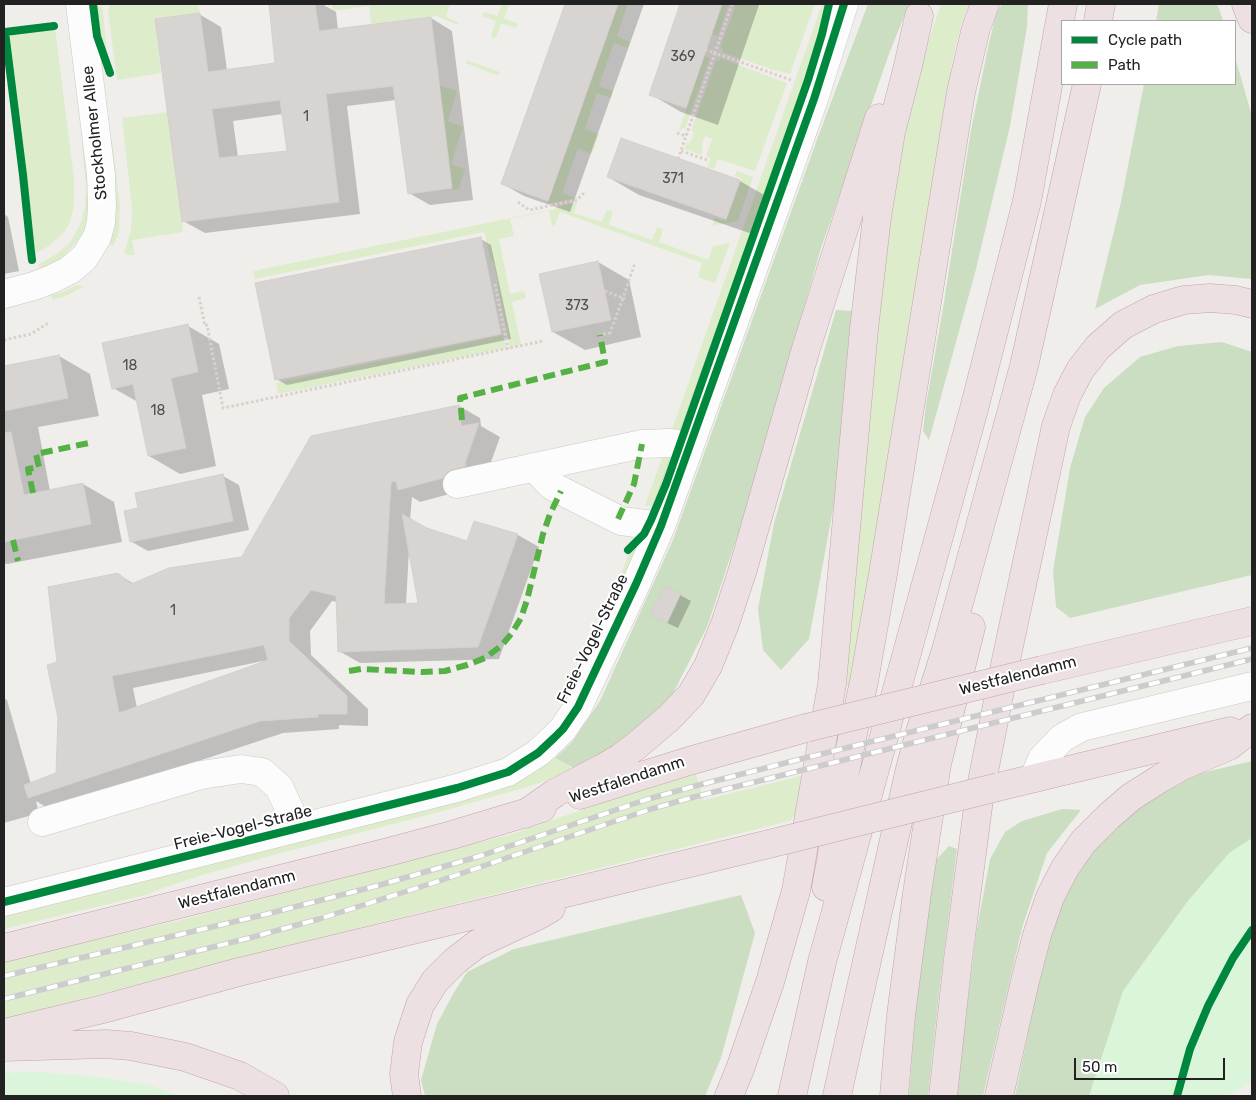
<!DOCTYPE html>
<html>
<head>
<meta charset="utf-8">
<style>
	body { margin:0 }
	#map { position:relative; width:1256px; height:1100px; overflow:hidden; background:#f0eeeb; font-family:Rubik,sans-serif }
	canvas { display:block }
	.frame { position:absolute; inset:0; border:5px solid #222; pointer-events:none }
	.legend { position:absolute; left:1061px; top:20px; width:175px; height:65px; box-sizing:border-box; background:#fff; border:1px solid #a7a7a7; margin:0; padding:6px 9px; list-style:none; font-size:15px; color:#222 }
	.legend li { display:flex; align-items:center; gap:10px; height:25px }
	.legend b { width:25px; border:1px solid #a7a7a7 }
	.scale { position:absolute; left:1074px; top:1058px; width:151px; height:22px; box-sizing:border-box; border:2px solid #222; border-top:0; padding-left:6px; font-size:15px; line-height:18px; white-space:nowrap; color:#222; -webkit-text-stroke:4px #fff; paint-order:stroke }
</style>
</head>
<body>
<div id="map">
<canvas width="1256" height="1100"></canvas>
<div class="frame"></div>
<ul class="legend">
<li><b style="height:6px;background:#00873e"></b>Cycle path</li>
<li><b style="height:6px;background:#55b145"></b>Path</li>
</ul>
<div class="scale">50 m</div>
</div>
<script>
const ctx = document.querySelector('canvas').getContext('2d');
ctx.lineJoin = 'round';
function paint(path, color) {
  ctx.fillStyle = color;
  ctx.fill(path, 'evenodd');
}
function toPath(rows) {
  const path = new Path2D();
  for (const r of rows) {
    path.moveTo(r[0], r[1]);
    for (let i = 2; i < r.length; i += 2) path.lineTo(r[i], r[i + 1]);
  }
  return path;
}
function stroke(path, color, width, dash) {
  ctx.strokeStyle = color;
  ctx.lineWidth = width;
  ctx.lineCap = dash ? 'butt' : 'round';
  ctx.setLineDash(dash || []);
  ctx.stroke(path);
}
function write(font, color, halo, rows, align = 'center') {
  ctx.font = font + ' Rubik,sans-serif';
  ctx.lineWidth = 4;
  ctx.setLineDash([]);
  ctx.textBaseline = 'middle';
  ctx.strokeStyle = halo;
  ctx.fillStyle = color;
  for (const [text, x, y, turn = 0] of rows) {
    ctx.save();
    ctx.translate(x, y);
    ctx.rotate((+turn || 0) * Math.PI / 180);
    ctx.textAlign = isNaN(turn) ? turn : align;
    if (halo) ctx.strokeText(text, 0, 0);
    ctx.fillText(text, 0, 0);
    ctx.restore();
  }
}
const grass = toPath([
	[110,4,198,4,200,13,155,19,161,73,117,80,108,11],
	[332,4,450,4,446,17,459,23,458,25,437,16,371,24,369,6,333,11],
	[502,4,509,4,504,18,516,23,518,25,515,28,501,23,496,38,492,38,491,36,496,21,482,16,483,13,485,12,497,16],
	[618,4,628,4,617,36,630,42,628,48,614,43,599,86,613,91,611,98,597,93,585,129,599,134,592,154,578,149,562,193,576,198,547,204],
	[722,4,729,4,718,36,712,34],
	[736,4,815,4,790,74,773,70,722,52,723,49,720,48],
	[822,4,827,4,822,28,798,100,655,505,645,506],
	[941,4,969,4,962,21,953,58,852,685,841,687,890,197,916,77],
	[98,5,102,8,103,11,107,54,99,35,97,6],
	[55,28,74,178,74,204,72,215,69,224,64,232,50,245,36,253,34,252,33,250,9,37,12,34],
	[704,56,710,58,685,129,682,128,681,131,679,130],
	[720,58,787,83,755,171,718,159,714,169,707,167,711,158,706,156,712,139,705,136,701,147,703,148,701,155,684,149,687,143,690,143,694,132,691,131,716,60,719,61],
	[466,60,500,72,499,74,496,75,466,63],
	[439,85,457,91,448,121,463,127,451,164,465,169,459,189,452,190],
	[168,112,182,222,183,232,132,240,135,255,129,255,124,253,131,230,132,209,122,118],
	[112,140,120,207,119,232,113,247,109,243,114,228,116,211,108,141],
	[86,143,90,207,87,224,78,240,65,255,56,261,40,269,38,265,58,253,69,244,81,223,85,207,86,188,82,145],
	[737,171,753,177,738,221,712,226,715,218,726,221,742,179,735,176],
	[577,202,574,213,602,222,607,210,613,212,609,225,652,240,657,227,663,229,659,242,708,260,713,246,730,243,715,283,698,277,702,263,560,212,555,225,552,226,549,211,510,219,514,236,499,239,510,294,524,291,526,298,512,302,521,345,510,347,497,283,498,282,493,261,491,261,484,232,255,279,253,271,555,209,556,207],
	[77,285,84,286,68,295,53,300,51,295,62,292],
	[503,335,506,348,278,394,276,383],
	[648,536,592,658,629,552],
	[554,758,576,769,537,784,439,812,281,853,202,875,160,889,146,895,4,929,4,916,458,802,501,790,534,772],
	[696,774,704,800,805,775,800,809,790,821,302,942,4,1019,4,961,177,921,512,834,605,802]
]);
const forest = toPath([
	[868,4,909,4,889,54,821,248,749,501,707,627,668,703,630,743,576,769,555,758,572,742,600,701,673,540,818,137],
	[1002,4,1028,4,1027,27,1010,126,975,273,929,440,923,431,926,405,943,308,971,130,989,43,996,14],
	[1159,4,1216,4,1219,8,1223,21,1156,21],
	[1235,57,1252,116,1252,279,1208,275,1140,285,1095,309,1121,202,1144,84,1235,84],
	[836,310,853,311,834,504,809,639,781,670,763,650,758,609,774,523],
	[1222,342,1252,352,1252,575,1070,618,1056,607,1053,571,1070,468,1085,417,1104,388,1140,357,1178,346],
	[1252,761,1252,846,1124,1096,1015,1096,1036,996,1058,911,1078,873,1103,838,1133,810,1180,778],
	[1062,809,1081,810,1047,853,1022,928,983,1096,956,1096,976,934,990,859,1005,832,1022,821],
	[949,846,957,849,940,985,928,1096,909,1096,915,1017,935,861],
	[741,895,755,933,721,1058,705,1096,425,1096,421,1080,437,1024,453,994,467,972,514,949]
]);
const park = toPath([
	[1252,838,1252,1082,1230,1094,1229,1096,1089,1096,1123,991,1187,902,1229,853],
	[40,1072,87,1076,150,1085,179,1096,4,1096,4,1073]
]);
const shadow = toPath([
	[277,4,322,4,336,12,338,30,431,18,452,31,473,200,430,205,409,193,396,100,347,106,360,214,205,233,183,221,199,14,221,27,227,70,276,64,270,5],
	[283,114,288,152,238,157,233,121],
	[566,4,644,4,570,212,524,196,503,184],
	[681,4,757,4,759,5,718,125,681,112,650,94],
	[621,140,740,181,771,199,758,236,639,195,608,177],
	[4,214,8,217,19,271,4,274],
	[481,239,491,245,511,339,287,385,276,379],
	[598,262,629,280,641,337,585,350,553,332],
	[188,326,219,344,229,389,202,395,216,466,180,474,149,456,138,402,113,388],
	[59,356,90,374,99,416,38,427,50,491,83,484,114,502,122,542,7,564,4,563,4,367],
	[459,406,480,418,481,426,500,437,486,476,464,490,420,502,412,497,410,520,426,529,468,543,475,522,518,535,539,547,499,659,360,663,339,651,337,602,332,601,310,631,311,655,368,709,368,726,339,725,339,729,283,733,51,810,36,801,39,813,4,823,4,698,7,700,31,784,58,774,59,718,58,663,118,574,134,584,241,558],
	[409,550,420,604,406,604],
	[263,661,263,663,137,708,133,688],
	[223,476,239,485,249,530,148,551,132,542,140,509],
	[665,587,691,601,678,628,663,621]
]);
const building = toPath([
	[269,4,315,4,319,31,431,17,452,188,408,194,393,86,326,94,339,202,182,222,155,19,200,13,208,72,275,63,269,4],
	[280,100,287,151,219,158,212,109,280,100],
	[565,4,618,4,548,201,501,184,565,4],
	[680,4,722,4,686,108,649,95,680,4],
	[621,138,740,180,726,219,607,177,621,138],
	[481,237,501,334,275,380,255,283,481,237],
	[598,261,611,320,552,332,539,274,598,261],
	[188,324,198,372,171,378,186,448,148,456,133,384,112,389,102,343,188,324],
	[59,355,68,398,4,411,4,366,59,355],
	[459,405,461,426,479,423,465,463,466,466,454,469,447,472,443,478,398,490,396,481,391,482,384,604,418,603,402,514,427,528,467,541,474,521,518,534,478,647,338,652,336,596,311,590,289,618,289,641,347,696,347,714,318,714,318,717,260,721,28,798,24,785,56,773,58,718,47,665,57,662,48,587,118,573,131,584,169,568,241,557,241,558,311,436,459,405],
	[264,645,268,660,119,713,112,676,264,645],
	[11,432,24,495,83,483,91,524,4,542,4,433,11,432],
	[223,474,233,521,130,542,124,511,138,508,135,493,223,474],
	[664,586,681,593,667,623,650,615,664,586]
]);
const path = toPath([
	[732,4,715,53,791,80],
	[677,133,686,136],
	[681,151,707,160],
	[678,159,715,53,706,50],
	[518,202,529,210,577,200,585,192],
	[495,284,508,349],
	[605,291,623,298,610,333],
	[199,297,205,326,207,325,223,408,543,341],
	[625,299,623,298,635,263],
	[603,334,613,333],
	[4,340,31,334,50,322]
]);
const minor = toPath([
	[4,294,34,286,52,279,70,270,84,258,88,252,97,237,99,230,101,222,102,205,101,175,80,4],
	[534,467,552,486,621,521,661,526],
	[457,484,642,444,670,443,690,445],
	[1034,778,1042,759,1062,738,1082,727,1252,686],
	[42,822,201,775,241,769,262,772,279,787,298,828],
	[4,902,457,788,508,772,538,753,554,738,563,729,578,707,636,584,661,526,814,99,844,4]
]);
const highway = toPath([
	[1246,4,1252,19],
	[1098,21,1101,4],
	[1042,670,1252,621],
	[998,787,1230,731],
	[580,795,689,761,806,728],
	[525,814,555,793,603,768,620,758,636,746,669,718,691,695,708,666,725,624,743,569,805,352,879,118],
	[826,887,831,861,839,801,864,681,883,574,961,92,976,28,985,4],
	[4,948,392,851,452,835,542,808],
	[4,1033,103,1009,239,972,769,844],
	[4,1047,106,1044,131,1046,185,1057,240,1076,275,1096],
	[407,1096,404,1074,408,1042,420,1005,435,981,455,961,477,944,541,914,551,908],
	[729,1096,740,1069,770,982,796,891,832,684,864,329,877,217,891,132,908,66,919,16],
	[792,1096,822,962,974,409,1027,201,1063,4],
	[837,1096,847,1050,909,773,919,735,946,650,1024,366,1087,84],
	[894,1096,901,1015,917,893,937,764,971,627],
	[943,1096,958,959,980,792,1006,660,1056,426,1067,395,1080,370,1098,347,1123,325,1154,309,1184,300,1210,298,1236,300,1252,304],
	[999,1096,1025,981,1037,935,1050,897,1065,868,1083,842,1108,817,1131,797,1161,778,1182,766,1229,746,1252,728]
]);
const rail = toPath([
	[4,976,271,913,380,885,480,856,648,799,695,786,797,760,1252,648],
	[4,999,253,937,319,919,436,882,651,809,694,797,1252,659]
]);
const highwayBridge = toPath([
	[806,728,1042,670],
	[769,844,998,787]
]);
const quiet = toPath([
	[462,420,460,398,605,362,600,335],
	[33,493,28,469,39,467,36,454,89,443],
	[618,519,634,484,642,444],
	[13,540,18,561],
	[349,671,361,669,422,672,445,671,467,665,485,658,501,646,512,633,521,618,527,600,543,534,550,514,561,491]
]);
const cycleway = toPath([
	[93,4,97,36,110,73],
	[32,260,31,252,23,175,5,32,54,26],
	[628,550,644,534,651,520,666,484,808,80,822,34,829,4],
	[4,902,457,788,508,772,538,753,554,738,563,729,578,707,636,584,661,526,814,99,844,4],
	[1177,1096,1190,1049,1208,1006,1233,958,1252,930]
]);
const numberNames = [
	["369",683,57],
	["1",306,117],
	["371",673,179],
	["373",577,306],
	["18",130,366],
	["18",158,411],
	["1",173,611]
];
const streetNames = [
	["Stockholmer Allee",95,133,-96],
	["Freie-Vogel-Straße",593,639,-64],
	["Westfalendamm",1018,676,-14],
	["Westfalendamm",627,780,-18],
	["Freie-Vogel-Straße",243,828,-14],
	["Westfalendamm",237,890,-14]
];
paint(grass, '#ddeccb');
paint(forest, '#cbdec1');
paint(park, '#daf5da');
paint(shadow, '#0003');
paint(building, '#d7d4d2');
stroke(building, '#d3d0cc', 1);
stroke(minor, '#c9c8c7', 29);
stroke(highway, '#c5a2ac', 29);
stroke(path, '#dccecd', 3, [2.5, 2.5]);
stroke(minor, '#fdfcfc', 28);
stroke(highway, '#ece0e2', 28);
stroke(rail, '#ccc', 5.5);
stroke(rail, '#fff', 4, [11]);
stroke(highwayBridge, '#c5a2ac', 29, []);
stroke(highwayBridge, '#ece0e2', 28);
stroke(quiet, '#55b145', 6, [12, 6]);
stroke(cycleway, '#00873e', 8);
write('14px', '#4f4e4e', null, numberNames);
write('16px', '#222', '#fff', streetNames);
</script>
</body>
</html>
